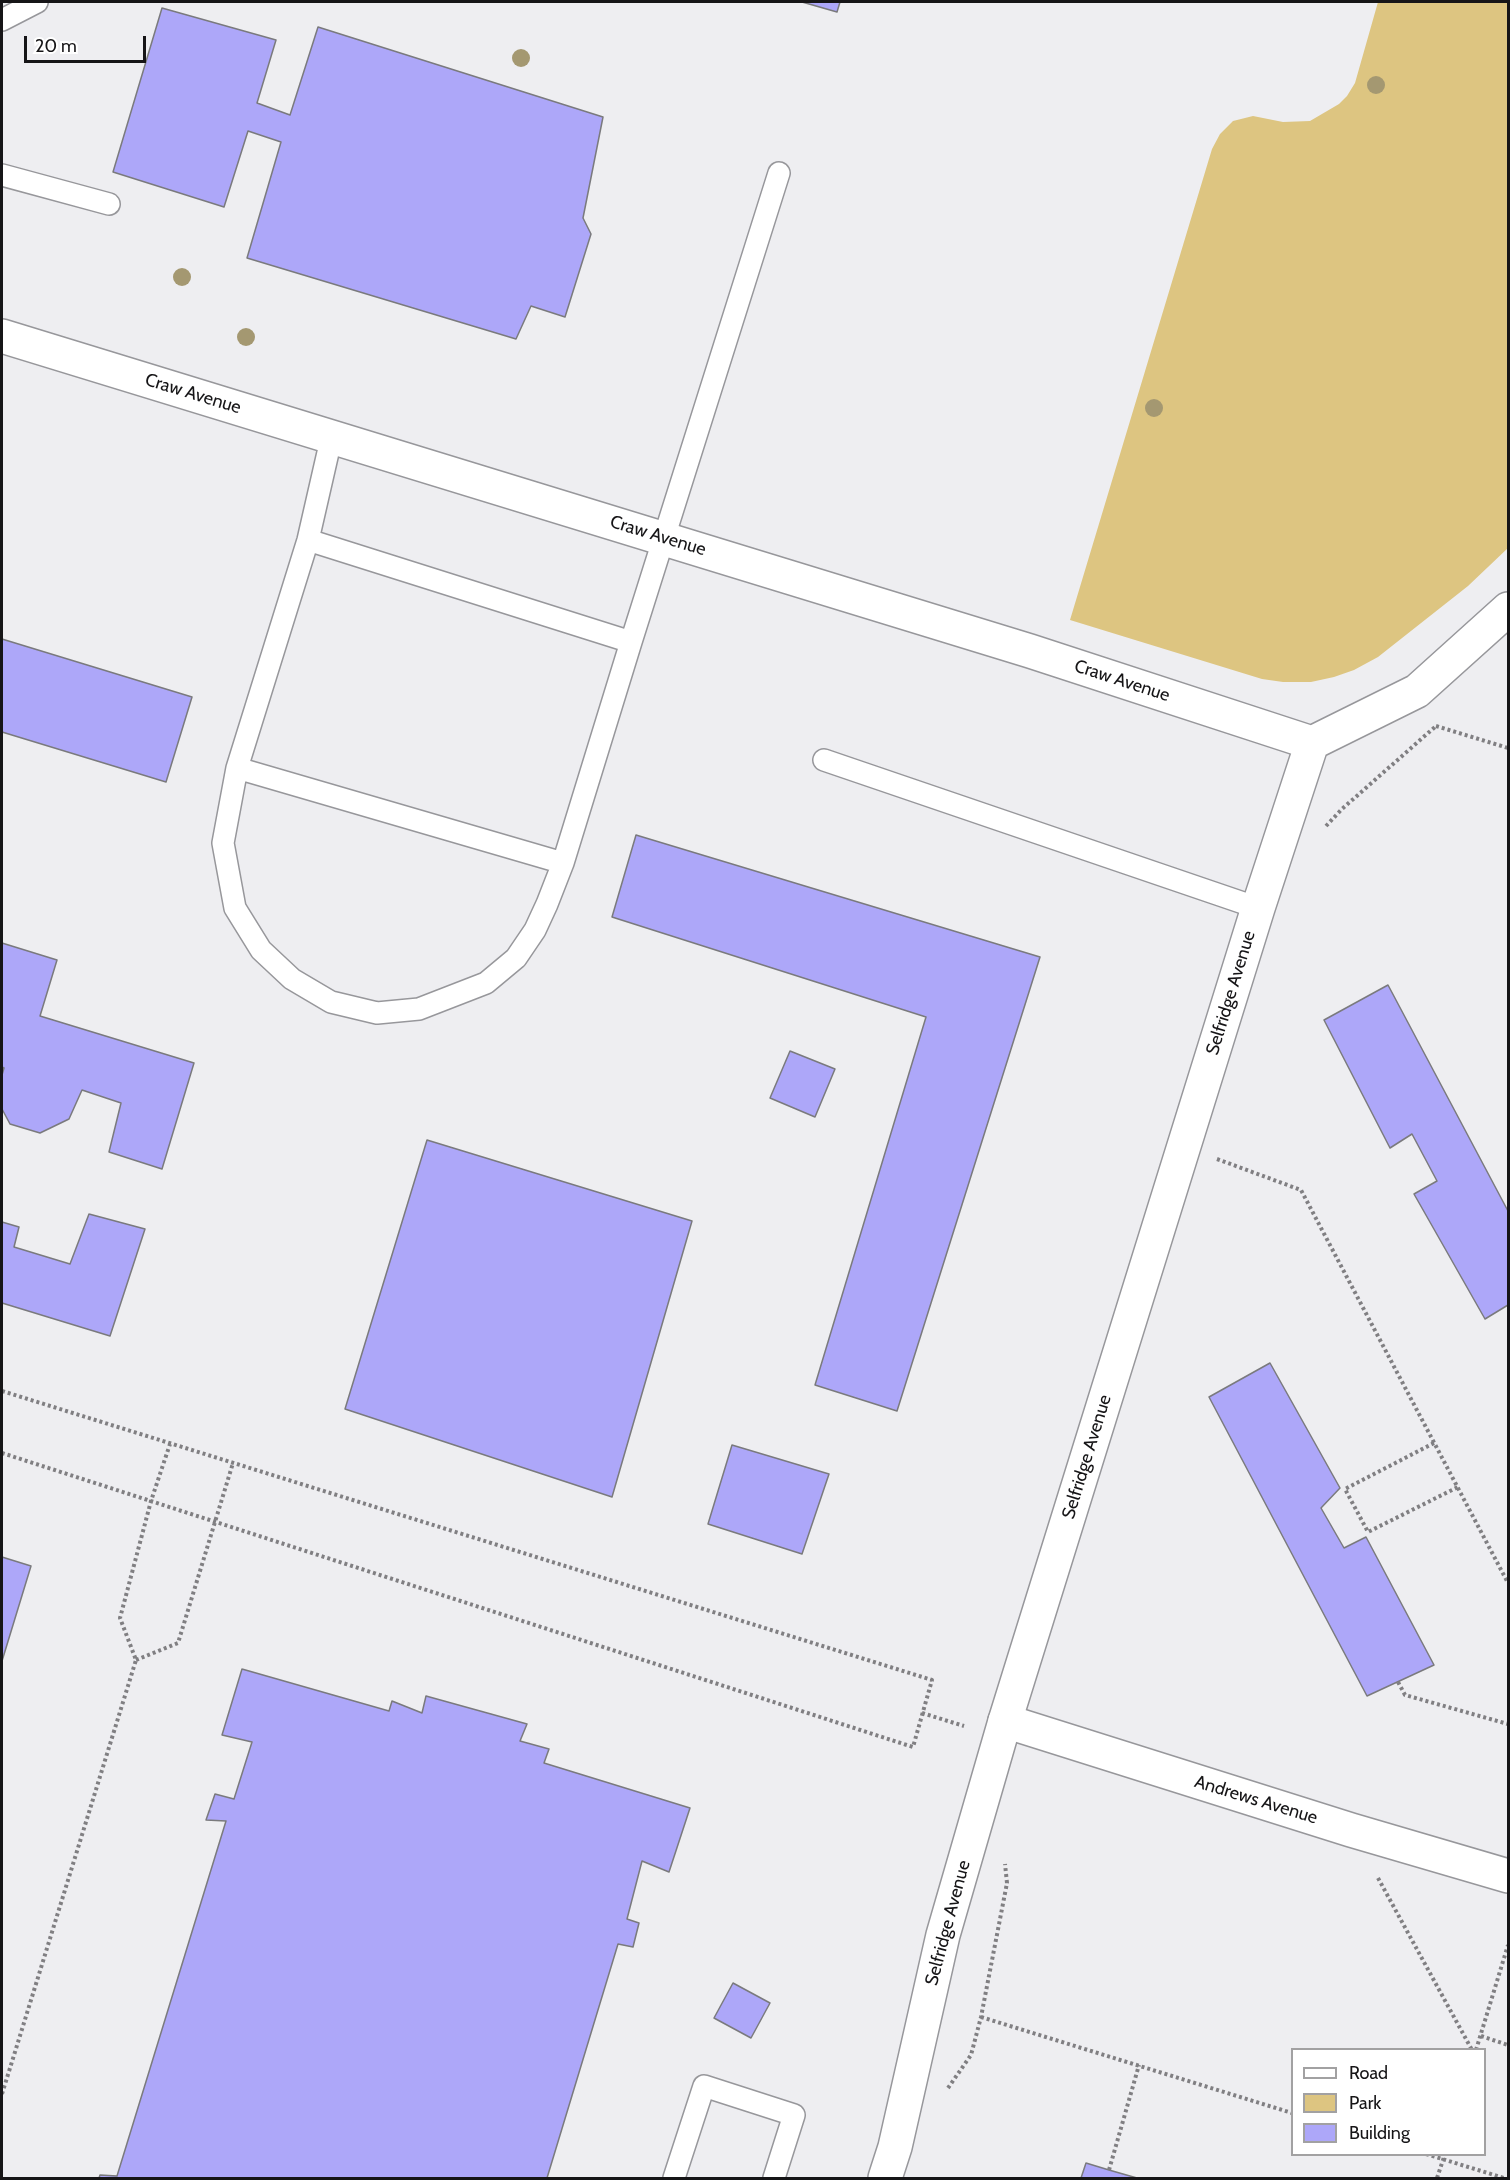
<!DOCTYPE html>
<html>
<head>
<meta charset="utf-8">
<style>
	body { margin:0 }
	#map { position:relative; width:1510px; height:2180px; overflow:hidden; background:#eeeef1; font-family:Cabin,sans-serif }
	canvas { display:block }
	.frame { position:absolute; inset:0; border:3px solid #161517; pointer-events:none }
	.legend { position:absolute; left:1291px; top:2048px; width:195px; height:108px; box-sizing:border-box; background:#fff; border:2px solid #a2a1a2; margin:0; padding:8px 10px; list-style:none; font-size:18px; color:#161517 }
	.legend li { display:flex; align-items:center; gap:12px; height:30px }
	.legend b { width:30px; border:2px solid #a2a1a2 }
	.scale { position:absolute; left:24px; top:36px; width:122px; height:27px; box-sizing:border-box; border:3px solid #161517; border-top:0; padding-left:8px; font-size:18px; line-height:21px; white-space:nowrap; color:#161517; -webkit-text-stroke:4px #fff; paint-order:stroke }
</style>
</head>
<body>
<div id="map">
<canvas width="1510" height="2180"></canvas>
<div class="frame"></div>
<ul class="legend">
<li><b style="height:8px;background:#fff"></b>Road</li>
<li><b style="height:16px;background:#ddc581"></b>Park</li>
<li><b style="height:16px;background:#ada7f9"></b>Building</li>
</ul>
<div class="scale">20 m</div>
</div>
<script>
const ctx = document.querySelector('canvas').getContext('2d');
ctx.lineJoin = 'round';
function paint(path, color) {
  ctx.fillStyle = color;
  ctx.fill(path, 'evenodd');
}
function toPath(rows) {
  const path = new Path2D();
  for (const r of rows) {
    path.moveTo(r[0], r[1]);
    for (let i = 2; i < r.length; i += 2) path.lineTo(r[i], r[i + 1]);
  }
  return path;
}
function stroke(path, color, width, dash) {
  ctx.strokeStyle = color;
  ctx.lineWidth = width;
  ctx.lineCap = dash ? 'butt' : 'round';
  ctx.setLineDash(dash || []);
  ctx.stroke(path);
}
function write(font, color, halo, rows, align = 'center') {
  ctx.font = font + ' Cabin,sans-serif';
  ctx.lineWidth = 5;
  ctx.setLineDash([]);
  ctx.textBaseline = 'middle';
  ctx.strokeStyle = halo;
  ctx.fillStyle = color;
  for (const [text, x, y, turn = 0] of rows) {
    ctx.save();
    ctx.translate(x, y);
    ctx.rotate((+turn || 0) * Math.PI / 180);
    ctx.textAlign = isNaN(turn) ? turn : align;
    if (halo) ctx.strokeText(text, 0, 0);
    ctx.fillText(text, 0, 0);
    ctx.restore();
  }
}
const green = toPath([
	[1378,2,1508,2,1508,548,1468,586,1378,657,1354,670,1334,677,1311,682,1283,682,1262,679,1070,620,1212,149,1220,134,1233,121,1253,116,1283,122,1310,121,1339,104,1347,96,1355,83]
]);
const building = toPath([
	[802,2,840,2,837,12,802,2],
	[162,8,276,40,257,103,290,115,318,27,603,117,583,218,591,234,565,317,531,306,516,339,247,258,281,142,248,131,224,207,113,172,162,8],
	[2,639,192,697,166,782,2,732,2,639],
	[636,835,1040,957,897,1411,815,1385,926,1017,612,917,636,835],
	[2,943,57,960,40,1016,194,1063,162,1169,109,1152,121,1103,82,1090,69,1119,40,1133,10,1124,2,1109,2,1075,4,1068,2,1067,2,943],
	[1388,985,1508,1211,1508,1305,1485,1319,1414,1194,1437,1181,1412,1134,1390,1148,1324,1020,1388,985],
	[790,1051,835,1069,815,1117,770,1098,790,1051],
	[427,1140,692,1221,612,1497,345,1409,427,1140],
	[89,1214,145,1229,110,1336,2,1303,2,1222,19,1227,14,1247,70,1264,89,1214],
	[1270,1363,1340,1488,1321,1508,1344,1548,1366,1537,1434,1665,1367,1696,1209,1397,1270,1363],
	[732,1445,829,1474,802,1554,708,1524,732,1445],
	[2,1557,31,1566,2,1661,2,1557],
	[242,1669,389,1711,392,1701,422,1713,426,1696,527,1724,520,1741,549,1749,544,1763,690,1808,669,1872,642,1861,627,1919,639,1923,633,1947,618,1944,547,2178,99,2178,100,2175,117,2176,226,1821,206,1820,215,1794,234,1799,252,1742,222,1735,242,1669],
	[733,1983,770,2003,751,2038,714,2018,733,1983],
	[1086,2163,1109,2170,1137,2178,1081,2178,1086,2163]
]);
const path = toPath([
	[1436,726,1508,748],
	[1326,826,1342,809,1436,726],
	[1217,1159,1301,1190,1508,1583],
	[2,1391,932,1680,913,1747,2,1453],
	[1434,1443,1345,1489,1368,1532,1458,1487],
	[136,1660,178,1643,233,1463],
	[1398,1682,1405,1695,1508,1724],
	[922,1713,964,1726],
	[1378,1878,1472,2050],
	[981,2017,1292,2113],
	[1481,2036,1508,2045],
	[1476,2050,1508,1945],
	[948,2088,971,2055,981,2017,1007,1883,1005,1864],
	[2,2094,136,1660,120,1618,151,1501,170,1444],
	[1426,2154,1504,2178],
	[1109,2170,1139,2065],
	[1437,2178,1445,2154]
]);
const service = toPath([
	[2,20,37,2],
	[2,175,109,204],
	[332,435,308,540,237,768,223,843,235,908,261,950,292,979,331,1002,377,1013,419,1009,486,983,516,958,535,930,547,904,563,863,631,642,779,173],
	[308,540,631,642],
	[824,760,1258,908],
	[237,768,563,863],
	[674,2178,704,2086,794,2115,774,2178]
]);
const pedestrian = toPath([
	[1005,1721,1351,1830,1508,1876]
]);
const minor = toPath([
	[2,336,1030,651,1312,743],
	[1312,743,1417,691,1508,609],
	[885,2178,895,2147,943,1935,1005,1721,1258,908,1312,743]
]);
const trees = [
	[521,58],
	[1376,85],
	[182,277],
	[246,337],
	[1154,408]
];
const streetNames = [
	["Craw Avenue",193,394,17],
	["Craw Avenue",658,536,17],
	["Craw Avenue",1122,681,18],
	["Selfridge Avenue",1231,993,-73],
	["Selfridge Avenue",1087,1457,-73],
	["Andrews Avenue",1256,1800,17],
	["Selfridge Avenue",948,1923,-75]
];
paint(green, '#ddc581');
paint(building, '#ada7f9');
stroke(building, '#7a7a7d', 1.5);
stroke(service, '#97979b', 24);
stroke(pedestrian, '#97979b', 36);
stroke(minor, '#97979b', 36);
stroke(path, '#807f82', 4, [3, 3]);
stroke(service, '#fff', 21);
stroke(pedestrian, '#fff', 33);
stroke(minor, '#fff', 33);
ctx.fillStyle = '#a49871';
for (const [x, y] of trees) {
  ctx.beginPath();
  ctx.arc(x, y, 9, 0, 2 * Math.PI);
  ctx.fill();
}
write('18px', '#161517', '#fff', streetNames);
</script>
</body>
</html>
